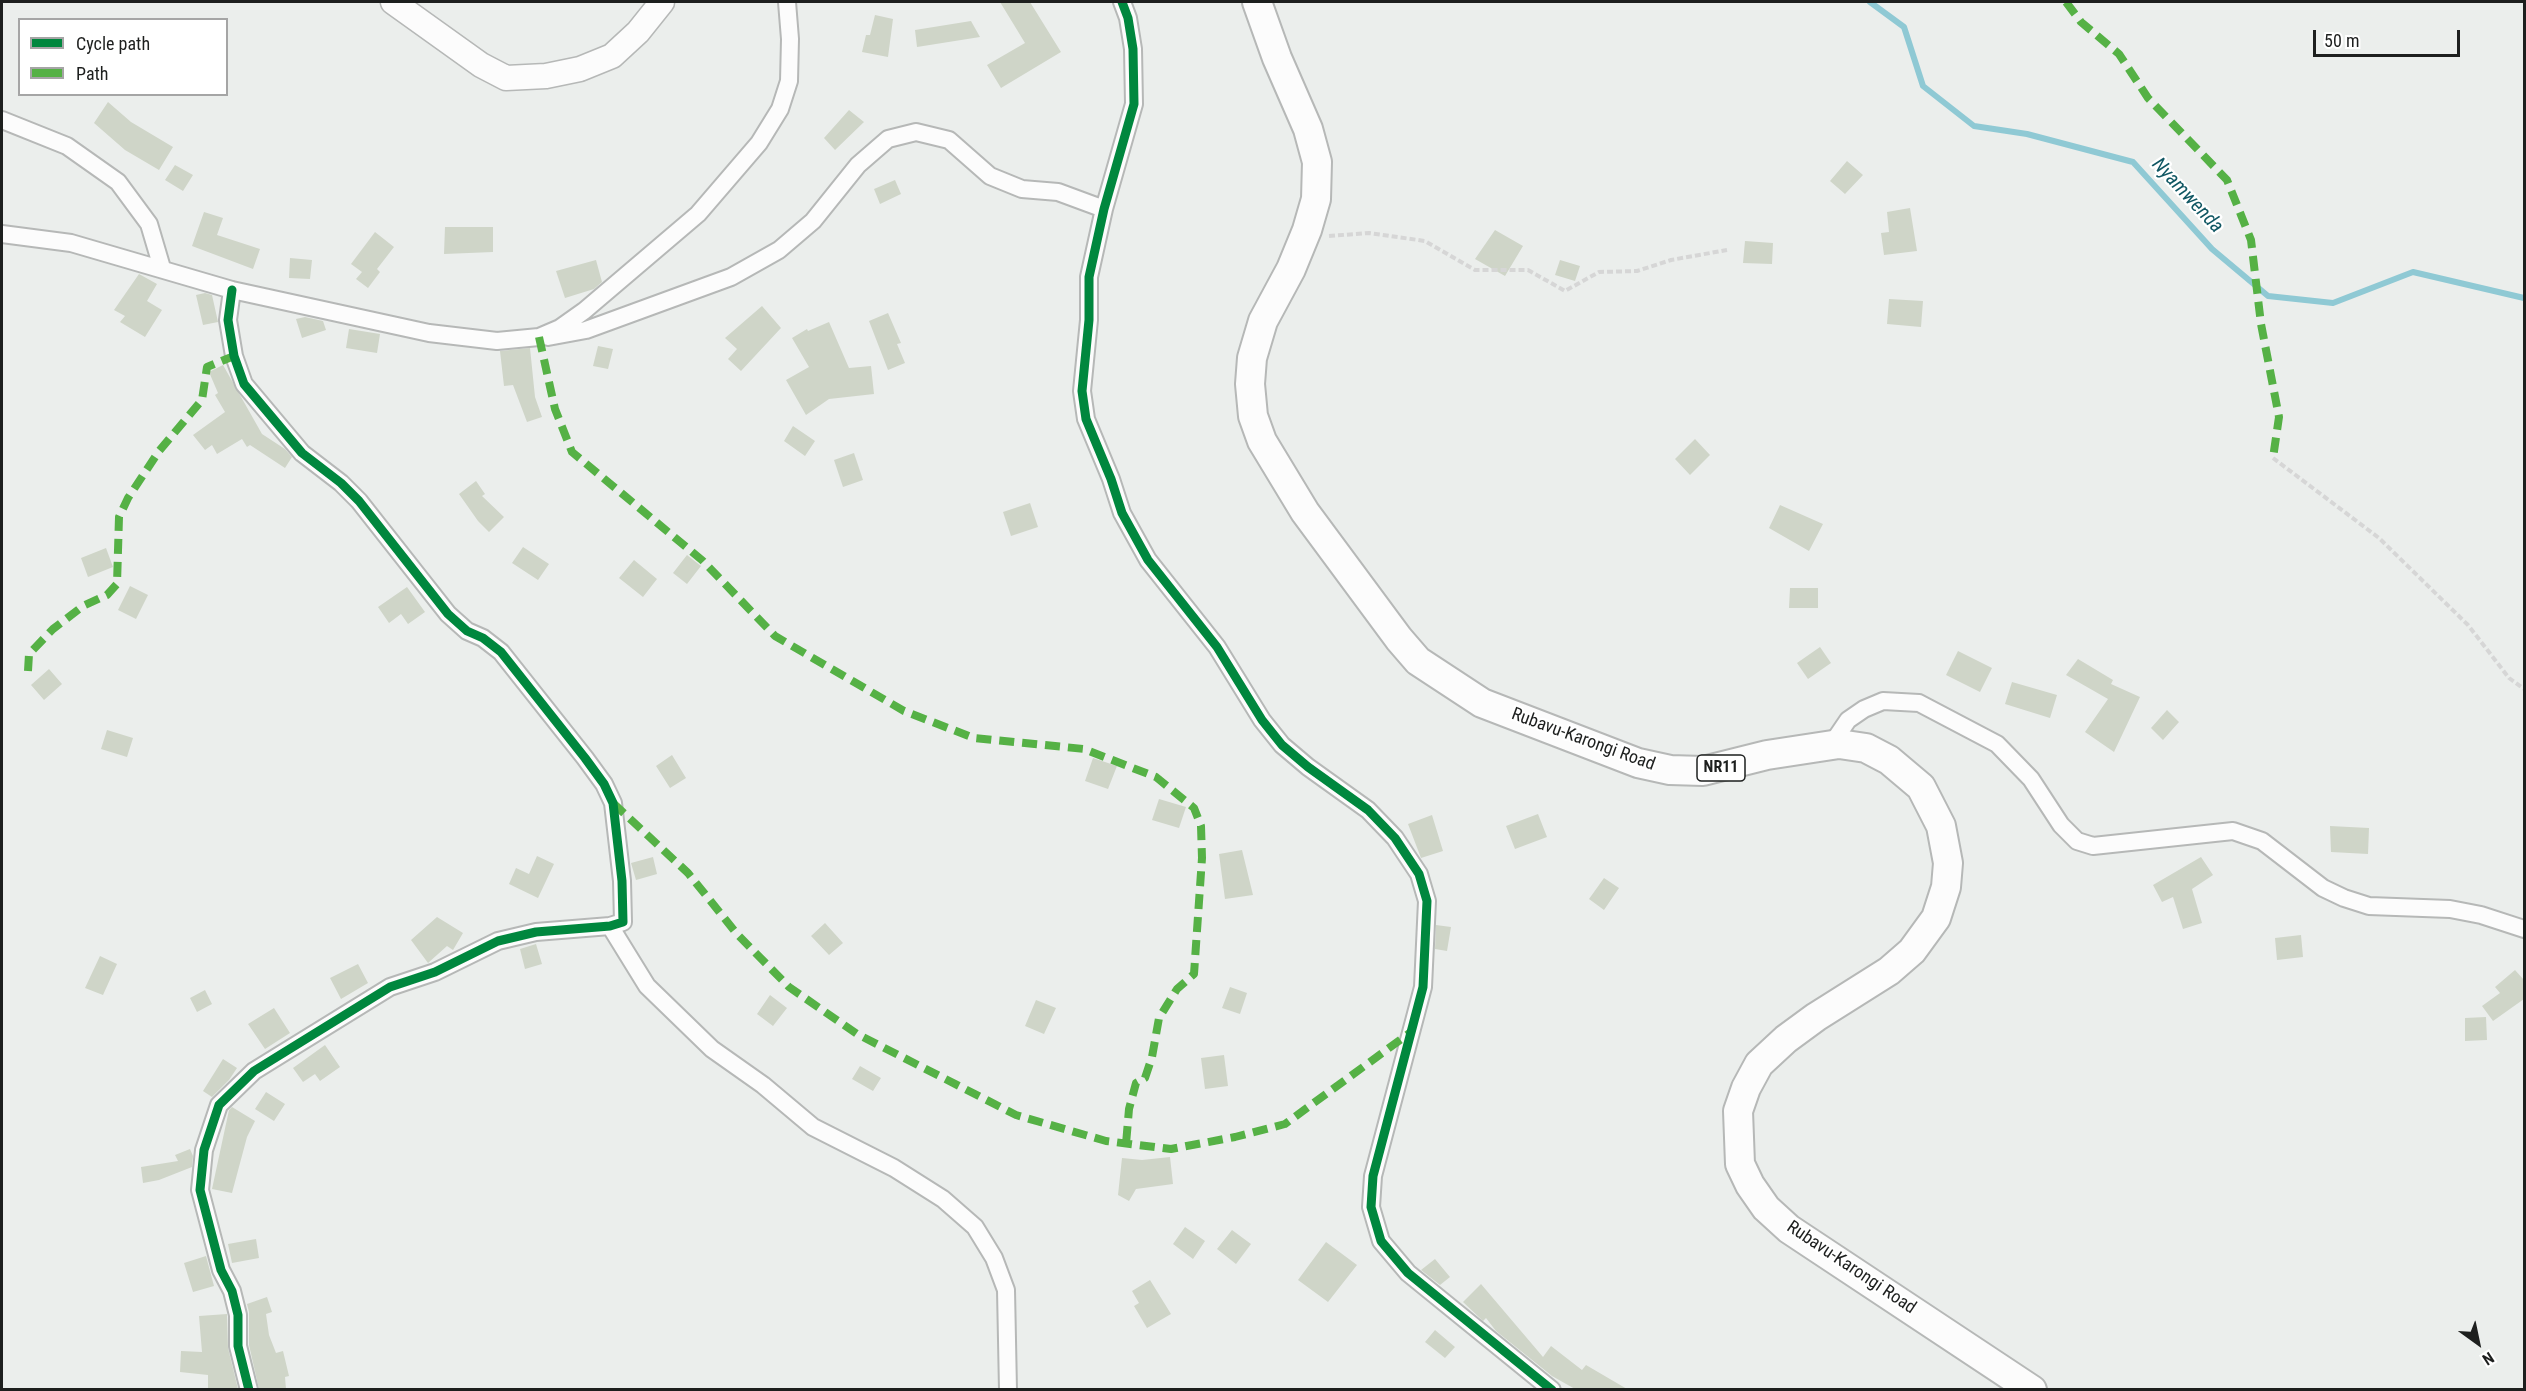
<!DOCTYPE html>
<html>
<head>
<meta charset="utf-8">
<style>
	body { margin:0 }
	#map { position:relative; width:2526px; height:1391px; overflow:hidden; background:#ebeeec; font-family:"Roboto Condensed",sans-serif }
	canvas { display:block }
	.frame { position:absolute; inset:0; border:3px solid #1d1f1e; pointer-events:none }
	.legend { position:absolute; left:18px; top:18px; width:210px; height:78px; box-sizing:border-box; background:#fff; border:2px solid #a5a5a5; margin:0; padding:8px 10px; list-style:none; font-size:18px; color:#1d1f1e }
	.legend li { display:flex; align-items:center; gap:12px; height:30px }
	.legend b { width:30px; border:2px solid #a5a5a5 }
	.north { position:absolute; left:2448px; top:1313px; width:60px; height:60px; -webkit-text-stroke:4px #fff; paint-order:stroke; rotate:147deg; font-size:16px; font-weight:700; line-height:24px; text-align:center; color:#1d1f1e }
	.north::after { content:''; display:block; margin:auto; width:21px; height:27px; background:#1d1f1e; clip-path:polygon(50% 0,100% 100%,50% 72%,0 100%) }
	.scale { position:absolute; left:2313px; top:30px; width:147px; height:27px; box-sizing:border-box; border:3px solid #1d1f1e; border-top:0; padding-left:8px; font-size:18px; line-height:21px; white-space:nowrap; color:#1d1f1e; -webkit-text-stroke:4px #fff; paint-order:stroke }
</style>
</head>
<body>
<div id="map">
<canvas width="2526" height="1391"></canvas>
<div class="frame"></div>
<ul class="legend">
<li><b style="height:8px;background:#00873e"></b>Cycle path</li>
<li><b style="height:8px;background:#55b145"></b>Path</li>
</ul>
<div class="north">N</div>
<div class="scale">50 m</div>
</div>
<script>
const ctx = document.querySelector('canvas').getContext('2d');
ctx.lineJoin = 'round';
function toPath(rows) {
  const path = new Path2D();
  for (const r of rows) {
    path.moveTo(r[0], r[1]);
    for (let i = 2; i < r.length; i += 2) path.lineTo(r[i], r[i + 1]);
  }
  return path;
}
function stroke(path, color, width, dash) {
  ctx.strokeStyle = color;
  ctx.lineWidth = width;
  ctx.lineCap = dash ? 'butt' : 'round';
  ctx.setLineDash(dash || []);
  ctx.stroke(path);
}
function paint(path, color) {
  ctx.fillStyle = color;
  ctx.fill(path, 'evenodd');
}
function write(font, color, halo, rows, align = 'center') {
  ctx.font = font + ' "Roboto Condensed",sans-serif';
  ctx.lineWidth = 4.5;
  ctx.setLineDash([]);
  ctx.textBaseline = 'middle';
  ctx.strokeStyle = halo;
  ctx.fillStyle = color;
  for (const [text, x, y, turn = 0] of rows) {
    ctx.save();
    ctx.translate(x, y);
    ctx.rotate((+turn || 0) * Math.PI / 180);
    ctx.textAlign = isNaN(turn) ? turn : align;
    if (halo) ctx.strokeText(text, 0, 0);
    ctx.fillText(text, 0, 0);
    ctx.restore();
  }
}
const stream = toPath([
	[1870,2,1904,27,1923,86,1974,126,2027,134,2133,162,2212,249,2268,296,2333,303,2413,272,2524,298]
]);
const building = toPath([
	[1000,2,1030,2,1061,52,1001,88,987,65,1025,43],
	[875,15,893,19,888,57,862,52,866,35,870,35],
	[971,21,980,37,917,47,915,30],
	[108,102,131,122,173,147,159,170,125,150,94,123],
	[849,110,864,122,835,150,824,138],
	[1847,161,1863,175,1845,194,1830,181],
	[175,165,193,175,183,191,165,180],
	[895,180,901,194,880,204,874,189],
	[1910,208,1917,251,1884,255,1881,233,1889,232,1887,212],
	[204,212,223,218,217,235,260,249,253,269,192,246],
	[445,227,493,227,493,252,444,254],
	[1495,230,1523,246,1505,276,1475,259],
	[375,232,394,247,377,269,380,272,368,288,356,279,362,272,351,264],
	[1745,241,1773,243,1772,264,1743,263],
	[290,258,312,260,310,279,289,278],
	[596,260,602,282,594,289,565,298,556,271],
	[1560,260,1580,266,1575,281,1555,275],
	[139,274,157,284,147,301,162,310,145,337,120,322,125,316,114,310],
	[205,293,212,295,218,322,203,325,196,295],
	[1889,299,1923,301,1921,327,1887,324],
	[762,306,781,328,741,371,728,359,737,349,725,338],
	[888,313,901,343,897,344,905,363,888,370,869,321],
	[305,317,323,321,326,330,302,338,296,319],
	[829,322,849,368,871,366,874,394,829,399,806,415,786,380,809,367,792,338,807,329,808,331],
	[349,329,380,334,377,353,346,348],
	[598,346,613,349,608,369,593,366],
	[530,348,535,397,542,417,527,422,513,385,504,386,500,351],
	[223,365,262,434,285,449,292,457,285,468,250,445,247,447,242,439,217,454,212,445,205,450,193,435,225,412,215,395,218,393,209,372],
	[793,426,815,441,805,456,784,441],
	[1695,439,1710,455,1690,475,1675,459],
	[854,453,863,480,843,487,834,460],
	[476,481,485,494,482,496,504,517,489,532,478,521,459,494],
	[1030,503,1038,527,1011,536,1003,512],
	[1780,505,1823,524,1809,551,1769,528],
	[523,547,549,564,538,580,512,563],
	[106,548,113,567,88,577,81,558],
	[687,555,701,566,687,584,673,573],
	[634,560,657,579,643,597,619,578],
	[130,586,148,595,136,619,118,610],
	[407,587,425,612,408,624,401,614,389,623,378,607],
	[1790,588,1818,588,1818,608,1789,608],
	[1820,647,1831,663,1808,679,1797,663],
	[1958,651,1992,668,1980,692,1946,675],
	[2078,659,2113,680,2111,684,2140,697,2114,752,2085,732,2108,699,2066,675],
	[49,669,62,684,44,700,31,685],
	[2012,682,2057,695,2050,718,2005,704],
	[2167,710,2179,722,2163,740,2151,728],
	[107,730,133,738,127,757,101,749],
	[672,755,686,778,670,788,656,766],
	[1093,758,1117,766,1108,789,1085,781],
	[1159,799,1186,807,1179,828,1152,820],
	[1538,814,1547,837,1515,849,1506,826],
	[1432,815,1443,851,1421,858,1408,824],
	[2330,826,2369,828,2368,854,2331,852],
	[1242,850,1253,895,1225,899,1219,854],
	[537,856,554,864,538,898,509,884,516,868,529,874],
	[653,857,657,874,636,880,631,863],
	[2201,857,2213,875,2192,889,2202,923,2183,929,2173,897,2162,902,2153,885],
	[1604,878,1619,888,1604,910,1589,899],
	[437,917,463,933,453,950,447,946,428,963,411,940],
	[825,923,843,943,829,955,811,936],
	[1436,925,1451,927,1447,951,1435,949],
	[2301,935,2303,957,2277,960,2275,938],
	[536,944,542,964,525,969,520,949],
	[100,956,117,964,103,995,85,988],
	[358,964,368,983,341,999,330,978],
	[2515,970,2524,980,2524,999,2493,1021,2482,1006,2500,993,2495,987],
	[1230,987,1247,993,1240,1014,1222,1008],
	[205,990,212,1004,197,1012,190,998],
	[770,995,787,1008,773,1026,757,1014],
	[1036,1000,1056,1008,1044,1034,1025,1026],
	[274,1008,290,1033,265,1049,248,1024],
	[2486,1017,2487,1040,2465,1041,2465,1018],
	[325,1045,340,1067,320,1081,315,1074,303,1082,293,1068],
	[1224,1055,1228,1086,1205,1089,1201,1058],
	[223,1059,237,1068,229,1080,212,1097,203,1091],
	[860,1066,881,1078,873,1091,852,1079],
	[266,1092,285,1104,274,1121,255,1109],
	[232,1107,255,1121,247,1137,232,1193,212,1189,229,1110],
	[190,1149,193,1156,192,1167,159,1180,143,1183,141,1167,178,1161,175,1155],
	[1170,1157,1173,1184,1136,1189,1129,1201,1118,1195,1122,1158,1142,1160],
	[1185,1227,1205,1241,1193,1259,1173,1244],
	[1232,1230,1251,1244,1236,1264,1217,1249],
	[256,1239,259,1258,232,1263,228,1244],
	[1326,1242,1357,1265,1328,1302,1298,1280],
	[206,1256,214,1286,193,1292,184,1263],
	[1435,1259,1450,1277,1440,1285,1421,1270],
	[1150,1280,1171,1314,1147,1328,1134,1306,1139,1303,1132,1291],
	[1481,1284,1543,1357,1551,1346,1582,1370,1586,1365,1627,1389,1575,1389,1552,1376,1496,1331,1486,1318,1483,1321,1463,1302],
	[267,1297,272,1312,266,1314,269,1335,276,1353,283,1351,289,1376,285,1377,286,1389,259,1389,249,1345,249,1312,247,1304],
	[227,1314,228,1348,238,1389,208,1389,208,1375,180,1372,181,1351,202,1352,199,1316],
	[1435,1330,1455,1347,1445,1358,1425,1342]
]);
const path = toPath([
	[1329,236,1369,233,1425,241,1475,270,1528,270,1565,291,1599,272,1637,271,1671,260,1727,250],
	[2273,458,2379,538,2468,625,2509,678,2524,689]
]);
const minor = toPath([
	[1122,2,1128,18,1133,49,1134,104,1104,209,1089,277,1089,320,1082,391,1086,419,1111,479,1122,513,1148,560,1217,647,1262,720,1282,745,1308,767,1368,810,1395,838,1419,874,1427,901,1423,987,1373,1176,1371,1207,1381,1241,1408,1273,1552,1390],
	[2,120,67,146,118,182,149,224,162,268],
	[2,234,71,243,232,290,429,333,497,341,539,337,560,328,584,311,698,214,759,143,780,109,789,81,790,39,787,2],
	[232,290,228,320,234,356,244,384,302,453,341,483,359,501,448,614,467,631,483,638,501,652,585,758,604,784,613,803,622,881,623,922,610,926,536,932,498,941,435,972,390,987,254,1071,219,1105,204,1150,200,1190,221,1270,232,1291,238,1315,238,1346,249,1390],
	[548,337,586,330,731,277,779,250,813,221,858,165,888,139,916,132,949,140,990,176,1022,189,1058,192,1104,209],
	[1831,745,1848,720,1864,709,1883,701,1919,703,1997,744,2031,779,2061,825,2077,841,2093,846,2233,831,2262,841,2323,888,2344,898,2369,906,2450,909,2481,915,2524,929],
	[610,926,647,986,712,1049,763,1085,813,1127,894,1168,943,1199,975,1227,994,1258,1006,1290,1008,1390]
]);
const secondary = toPath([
	[393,2,481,65,506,78,546,76,580,69,612,56,638,32,662,2]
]);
const trunk = toPath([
	[1257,2,1277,58,1308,129,1317,162,1316,199,1307,230,1291,269,1263,321,1252,358,1250,384,1253,416,1262,441,1305,512,1399,639,1418,661,1482,703,1638,763,1670,770,1703,771,1767,755,1839,744,1866,748,1889,760,1921,787,1941,826,1948,863,1946,887,1936,918,1912,951,1889,971,1816,1017,1786,1039,1759,1064,1746,1088,1738,1111,1740,1164,1750,1185,1766,1208,1789,1229,2032,1390]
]);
const quiet = toPath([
	[2066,2,2081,22,2119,54,2148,98,2227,180,2251,240,2261,324,2279,417,2273,458],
	[539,337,555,409,572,452,703,561,775,636,904,711,974,738,1084,749,1156,777,1194,808,1201,826,1202,858,1194,974,1177,989,1159,1018,1152,1057,1145,1078,1136,1083,1129,1109,1126,1144],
	[28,671,29,654,53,629,83,606,107,595,117,584,119,517,128,498,159,451,202,400,207,367,234,356],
	[613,803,688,873,737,934,789,987,857,1034,1016,1115,1106,1141,1171,1149,1235,1137,1285,1124,1411,1032]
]);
const cycleway = toPath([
	[1122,2,1128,18,1133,49,1134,104,1104,209,1089,277,1089,320,1082,391,1086,419,1111,479,1122,513,1148,560,1217,647,1262,720,1282,745,1308,767,1368,810,1395,838,1419,874,1427,901,1423,987,1373,1176,1371,1207,1381,1241,1408,1273,1552,1390],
	[232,290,228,320,234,356,244,384,302,453,341,483,359,501,448,614,467,631,483,638,501,652,585,758,604,784,613,803,622,881,623,922,610,926,536,932,498,941,435,972,390,987,254,1071,219,1105,204,1150,200,1190,221,1270,232,1291,238,1315,238,1346,249,1390]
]);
const shields = [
	[1721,768,48]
];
const shieldNames = [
	["NR11",1721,768]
];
const streetNames = [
	["Rubavu-Karongi Road",1583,740,20],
	["Rubavu-Karongi Road",1851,1268,34]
];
const waterNames = [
	["Nyamwenda",2187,196,47]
];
stroke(stream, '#8fc9d4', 6);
paint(building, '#cfd5c8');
stroke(minor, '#b6b8b7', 20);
stroke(secondary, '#b6b8b7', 27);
stroke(trunk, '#b6b8b7', 32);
stroke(path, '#d6d6d6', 4, [6, 3]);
stroke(minor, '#fcfcfc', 16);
stroke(secondary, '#fcfcfc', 24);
stroke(trunk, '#fcfcfc', 28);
stroke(quiet, '#55b145', 8, [15, 8]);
stroke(cycleway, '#00873e', 9);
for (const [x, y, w] of shields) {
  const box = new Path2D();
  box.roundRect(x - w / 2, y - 13, w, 26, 4.5);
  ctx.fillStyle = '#fff';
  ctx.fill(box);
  stroke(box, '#1d1f1e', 1.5);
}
write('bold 16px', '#1d1f1e', null, shieldNames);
write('18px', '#1d1f1e', '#fff', streetNames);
write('italic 20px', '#105763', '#fff', waterNames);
</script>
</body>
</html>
